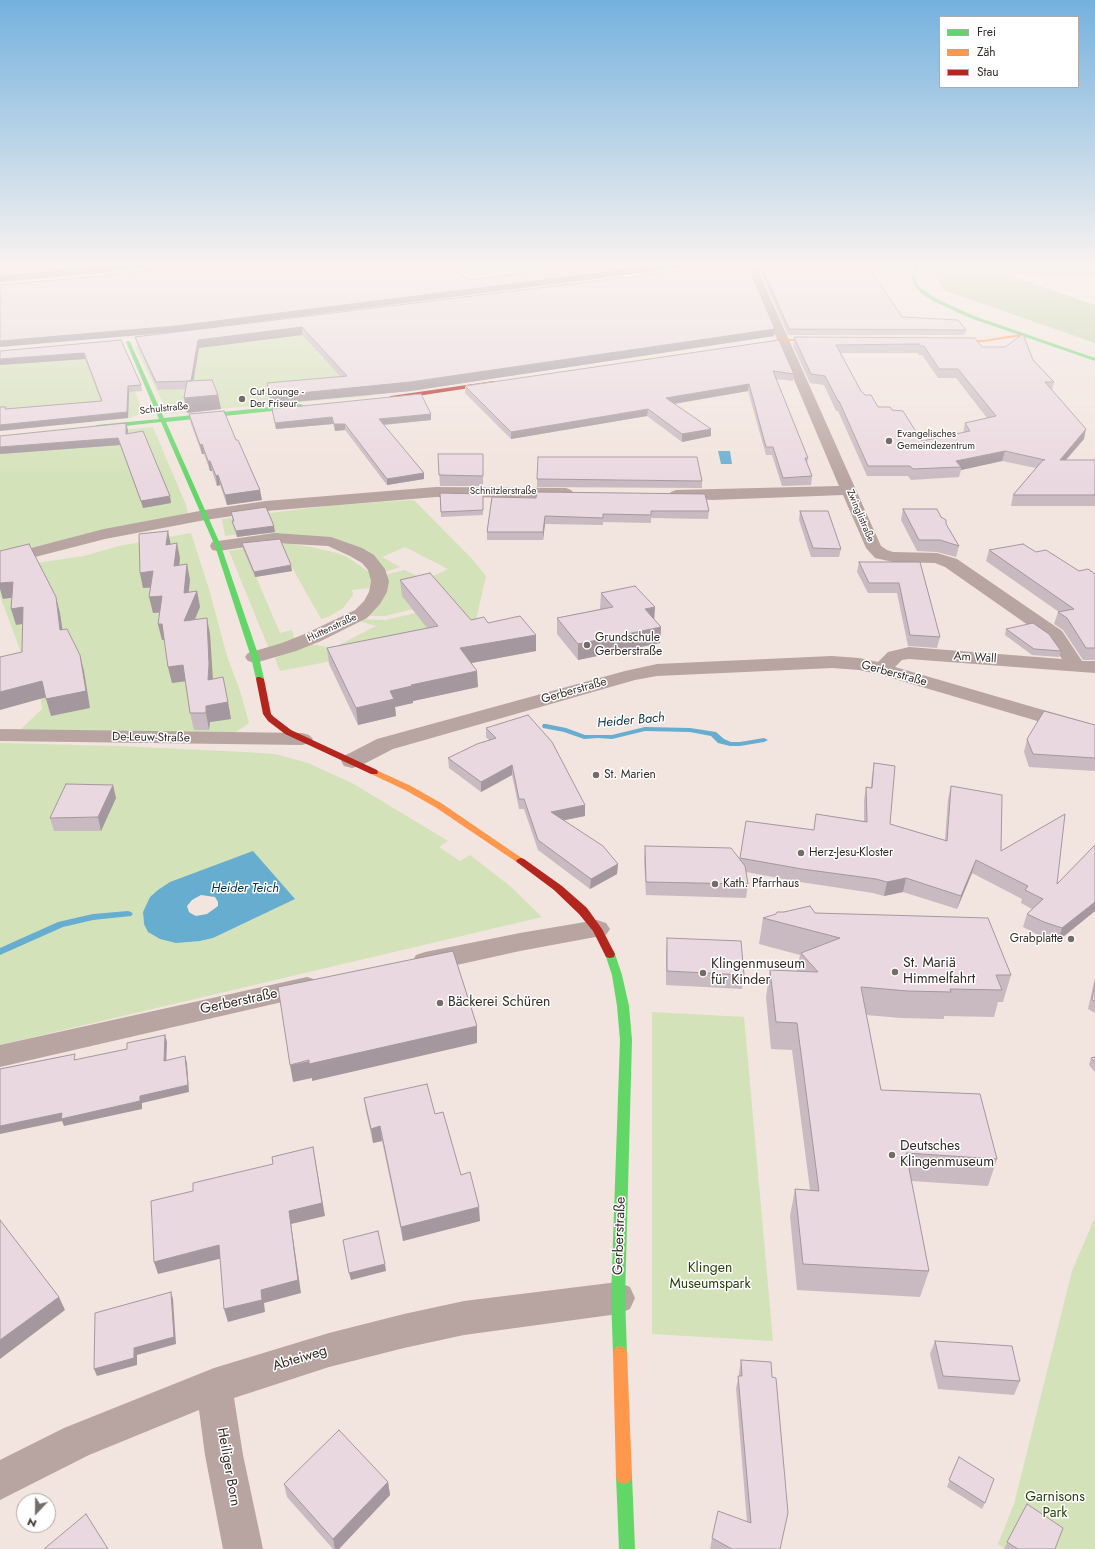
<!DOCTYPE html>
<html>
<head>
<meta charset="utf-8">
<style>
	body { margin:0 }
	#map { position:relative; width:1095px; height:1549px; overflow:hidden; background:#f2e4de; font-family:Jost,sans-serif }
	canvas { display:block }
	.legend { position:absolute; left:939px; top:16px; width:140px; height:72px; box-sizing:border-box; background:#fff; border:1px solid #aeaaa9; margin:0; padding:5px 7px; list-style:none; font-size:12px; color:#342b27 }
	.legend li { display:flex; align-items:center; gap:8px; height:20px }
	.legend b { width:20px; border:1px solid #aeaaa9 }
	.north { position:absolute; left:16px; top:1493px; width:40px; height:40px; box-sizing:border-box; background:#fff; border:1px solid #aeaaa9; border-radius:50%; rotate:202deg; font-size:11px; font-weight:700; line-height:16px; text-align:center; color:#342b27 }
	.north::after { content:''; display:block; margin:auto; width:14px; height:18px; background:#766c67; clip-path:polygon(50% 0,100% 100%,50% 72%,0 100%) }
</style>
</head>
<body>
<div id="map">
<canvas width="1095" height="1549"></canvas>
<ul class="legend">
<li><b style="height:5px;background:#63d668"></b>Frei</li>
<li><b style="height:5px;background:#ff974d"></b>Zäh</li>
<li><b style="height:5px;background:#b3261e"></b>Stau</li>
</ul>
<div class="north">N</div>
</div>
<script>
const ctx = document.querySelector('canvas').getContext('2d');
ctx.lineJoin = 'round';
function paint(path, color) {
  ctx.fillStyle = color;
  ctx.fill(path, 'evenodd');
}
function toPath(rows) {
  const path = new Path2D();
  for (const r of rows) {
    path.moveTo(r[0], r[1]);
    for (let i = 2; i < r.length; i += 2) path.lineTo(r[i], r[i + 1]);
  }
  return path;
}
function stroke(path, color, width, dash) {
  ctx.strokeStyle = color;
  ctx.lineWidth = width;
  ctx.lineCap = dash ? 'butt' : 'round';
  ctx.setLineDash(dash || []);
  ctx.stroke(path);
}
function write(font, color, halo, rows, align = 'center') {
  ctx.font = font + ' Jost,sans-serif';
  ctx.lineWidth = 3;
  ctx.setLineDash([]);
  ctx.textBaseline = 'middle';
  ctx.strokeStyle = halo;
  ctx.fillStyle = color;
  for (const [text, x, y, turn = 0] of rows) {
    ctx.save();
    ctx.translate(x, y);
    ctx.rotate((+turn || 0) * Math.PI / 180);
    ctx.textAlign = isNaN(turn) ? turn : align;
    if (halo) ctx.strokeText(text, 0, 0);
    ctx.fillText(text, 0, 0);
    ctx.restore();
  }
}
const green = toPath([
	[1004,266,1095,266,1095,277,1025,275,1011,271],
	[296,327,323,359,330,359,365,381,373,396,171,413,164,405,135,347,148,343],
	[120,352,143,412,131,418,0,429,0,355],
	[153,427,186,505,188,513,0,554,0,442],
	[414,500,473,560,486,576,474,629,441,640,280,671,275,658,309,644,333,648,376,626,359,621,361,619,385,620,416,613,402,595,413,609,385,616,366,616,384,575,405,570,425,580,448,569,405,547,382,557,400,567,382,573,361,550,261,536,262,531,225,536,222,519,335,505],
	[191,533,209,589,227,656,240,691,249,723,236,732,17,733,42,709,40,693,28,671,0,596,0,572,16,566,84,556,119,546],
	[272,544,291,544,311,547,337,553,347,557,369,572,372,578,369,588,352,590,353,595,343,608,330,616,321,619,289,562,274,574,256,577,280,633,292,630,295,642,269,649,229,551],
	[0,743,119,746,244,752,275,754,308,763,352,783,448,841,439,847,460,861,470,855,510,886,542,917,0,1045],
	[253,852,294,899,213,938,200,941,144,924,143,913,150,897],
	[652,1012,744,1017,773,1341,652,1334],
	[1095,1217,1095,1549,1005,1549,998,1544,1014,1504,1072,1271]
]);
const forest = toPath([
	[943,266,981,266,1095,305,1095,343,943,290,936,275,938,270]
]);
const water = toPath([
	[718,451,730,451,732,464,721,464],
	[253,851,295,899,213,938,200,941,176,943,160,939,148,932,144,924,143,912,150,897,158,890,170,882],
	[201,895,215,897,218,902,218,906,207,914,196,916,192,914,189,912,187,906,192,900]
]);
const stream = toPath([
	[543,724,546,724,566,728,585,735,612,735,645,727,690,728,716,732,724,739,731,742,740,742,764,738,768,740,764,742,740,746,730,746,718,743,711,736,690,732,645,731,612,739,598,738,584,739,564,732,543,728,542,726,543,724],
	[128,911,131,912,133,914,131,916,93,920,63,927,0,955,0,948,58,922,93,914,128,911]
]);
const street = toPath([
	[746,266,756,266,881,546,887,550,893,552,937,553,957,559,1062,631,1082,661,1095,661,1095,673,909,659,902,660,895,667,1095,725,1095,738,878,674,859,670,832,668,657,676,635,680,393,749,360,766,352,768,344,766,341,761,344,756,377,739,625,671,657,664,832,656,859,658,878,662,888,652,909,647,1062,659,1048,639,945,567,935,563,893,562,875,558,866,548,843,495,713,500,671,498,668,495,671,492,676,490,839,486,746,266],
	[436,487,566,488,571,490,574,493,571,496,566,498,436,497,266,511,205,520,105,539,0,566,0,556,104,529,205,510,266,501,436,487],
	[275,533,331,537,362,548,374,555,385,569,389,581,387,592,380,604,367,618,321,641,296,651,255,663,248,661,245,657,248,653,282,643,307,633,355,610,364,601,369,592,371,581,368,570,362,563,350,556,328,546,275,543,218,551,212,550,210,546,212,542,218,541,275,533],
	[0,729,302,733,309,735,313,739,309,743,302,745,0,741,0,729],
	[597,920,606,923,610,929,606,935,520,951,425,972,416,969,412,962,416,955,425,952,520,933,597,920],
	[307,977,317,980,321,987,317,994,0,1067,0,1045,307,977],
	[618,1282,630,1287,635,1298,630,1309,618,1314,464,1335,404,1348,329,1367,234,1398,243,1455,263,1549,223,1549,205,1455,199,1410,89,1455,0,1500,0,1460,64,1428,214,1368,329,1333,404,1314,464,1301,618,1282]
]);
const fast = toPath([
	[915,266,919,266,915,276,918,285,926,292,937,299,974,316,1095,358,1095,361,970,318,933,301,922,294,914,285,911,276,915,266],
	[128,341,130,342,164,418,301,404,304,406,301,408,166,422,221,546,259,657,264,679,263,681,260,681,256,679,251,657,215,546,161,422,97,429,94,427,97,425,159,419,126,342,128,341],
	[610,950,614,951,622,975,629,1006,632,1040,625,1298,627,1353,625,1358,620,1360,615,1358,613,1353,611,1298,620,1040,617,1006,612,975,605,954,606,951,610,950],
	[624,1468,630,1470,632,1476,635,1549,619,1549,616,1476,618,1470,624,1468]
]);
const slow = toPath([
	[1021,334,1023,334,1023,336,983,342,947,342,945,341,947,340,983,340,1021,334],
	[784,339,825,339,827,340,825,341,784,341,749,346,747,345,784,339],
	[374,769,411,786,441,803,526,861,524,863,518,863,435,807,405,790,371,774,370,772,371,770,374,769],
	[620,1346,625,1348,627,1353,632,1476,630,1482,624,1484,618,1482,616,1476,613,1353,615,1348,620,1346]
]);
const jam = toPath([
	[494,381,497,383,496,384,391,400,388,398,391,396,494,381],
	[257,677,260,677,264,679,271,714,274,717,291,730,377,770,378,772,377,774,371,774,285,734,268,721,263,714,256,679,257,677],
	[521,858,524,859,562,886,587,908,602,929,615,954,614,957,610,958,606,957,593,931,579,914,554,890,518,863,516,861,518,859,521,858]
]);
const wall = toPath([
	[719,266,774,336,411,391,271,404,267,383,341,377,302,335,199,348,193,381,218,395,221,409,187,413,184,398,186,389,158,390,137,344,135,337],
	[758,266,866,266,902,317,966,330,964,335,788,335],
	[794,337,982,347,1033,360,1054,382,1052,390,1084,439,1066,460,1095,460,1095,506,1011,506,1013,495,1036,468,1002,461,961,470,959,477,911,480,908,476,867,476,838,411,836,411,824,385,810,383,793,346],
	[841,353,918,353,919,355,922,355,938,378,956,378,987,418,965,423,963,433,922,441,892,410,878,407,865,395,861,391],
	[121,340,141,385,142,391,129,392,128,418,6,409,101,401,85,359,0,365,0,351],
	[779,340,794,374,793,381,776,379,808,458,807,463,812,476,811,485,782,486,772,455,766,455,748,391,675,404,711,436,682,442,647,416,511,439,465,393,465,386],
	[272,409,431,414,431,420,384,425,424,473,424,479,387,485,345,430,335,431,333,424,276,429],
	[189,414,262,500,227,505,220,485,217,486,212,471,210,471,204,454,202,454,191,424],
	[128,430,128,433,170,496,171,503,143,508,120,445,0,454],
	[438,454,483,454,483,486,440,486],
	[537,479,702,481,702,488,537,487],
	[440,493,483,494,483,515,441,517],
	[492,497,709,511,708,519,651,518,651,523,603,522,603,525,545,524,543,540,487,540,487,532],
	[903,509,946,524,959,546,956,557,937,552,917,551,901,520],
	[800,511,841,549,839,557,811,557,799,520],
	[231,512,275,532,237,537,233,526,232,521,233,521],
	[242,543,292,571,255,577,243,549],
	[171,544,180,558,179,566,187,564,190,580,188,592,197,591,200,607,195,620,210,634,212,679,228,702,231,719,210,722,209,730,194,730,190,713,186,681,172,683,168,667,165,640,162,640,158,624,160,612,153,613,151,587,143,588,140,573],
	[989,550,1036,552,1079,571,1095,574,1095,660,1083,660,1063,630,1054,624,1058,612,1059,612,986,561],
	[859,562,920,562,940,637,937,648,908,646,897,593,868,593,857,572],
	[400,580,471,620,488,623,536,635,536,651,471,663,478,687,413,701,413,703,395,707,396,716,358,725,329,664,327,648,427,628,402,596],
	[601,593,654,619,661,627,660,643,578,660,557,634,557,618,600,609],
	[1006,629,1061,651,1059,657,1032,655,1005,635],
	[1095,725,1095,771,1029,767,1024,752,1027,739],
	[486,728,585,816,563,820,618,864,617,874,590,889,538,850,524,809,519,809,512,775,481,792,449,768,448,758,489,740,486,737],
	[874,763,890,824,945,840,948,799,951,786,1001,851,1057,884,1095,845,1095,911,1058,941,1040,936,1023,927,1027,914,1032,909,1021,903,1022,899,972,873,957,909,903,892,884,896,873,893,800,882,746,872,748,884,746,898,646,895,644,860,645,846,740,859,746,821,814,830,816,814,864,821,864,800,866,787,871,787,872,776],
	[113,785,116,798,101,831,54,831,50,818],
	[815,913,1011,975,1003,1002,998,1002,994,1017,944,1016,944,1019,901,1018,866,1015,881,1090,997,1159,988,1186,911,1181,929,1271,920,1297,797,1290,790,1216,795,1189,810,1190,792,1050,771,1049,766,997,770,970,797,971,800,955,759,944,763,918],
	[667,938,744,975,742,989,666,985,666,952],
	[1095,978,1095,1013,1088,1009,1094,982],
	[1095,1057,1095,1072,1089,1065,1091,1058],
	[364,1098,435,1114,480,1221,403,1241,382,1141,373,1143,366,1112],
	[935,1341,1020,1381,1014,1395,938,1389,930,1354],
	[741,1360,780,1549,710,1549,712,1538,747,1522,736,1388,739,1376,739,1373],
	[959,1457,985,1503,982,1509,947,1487],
	[388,1482,390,1495,339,1549,333,1549,287,1497,284,1484],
	[1027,1504,1055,1549,1004,1549]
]);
const shadedWall = toPath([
	[108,266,150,266,102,273,0,282,0,276],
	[655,266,696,266,177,332,0,347,0,341],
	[302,327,302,335,199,348,192,389,191,381,198,340],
	[775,329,774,336,411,391,271,404,270,396],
	[84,353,85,359,0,365,0,359],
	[749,384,748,391,666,405,666,398],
	[128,386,129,392,128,418,0,431,0,425,127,412],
	[218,395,221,409,187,413,184,398],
	[648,409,647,416,511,439,511,432],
	[431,414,431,420,380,425,379,419],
	[332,417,333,424,276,429,275,423],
	[126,423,128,430,127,440,126,434],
	[334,424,345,424,345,430,335,431],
	[711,429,711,436,682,442,682,434],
	[1086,429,1084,439,1057,470,1060,460],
	[118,438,120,445,0,454,0,447],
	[202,444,204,454,202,454,200,445],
	[1005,451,1002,461,961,470,961,467,956,461],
	[208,461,210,461,212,471,210,471],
	[424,473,424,479,387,485,387,479],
	[218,475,220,485,217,486,216,476],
	[260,490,262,500,227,505,225,495],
	[170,496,171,503,143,508,141,501],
	[545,516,545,524,543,540,543,532],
	[274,526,275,532,237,537,236,531],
	[168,531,171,546,166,545],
	[177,543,180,558,177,582,174,566],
	[187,564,190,580,187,609,184,593],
	[291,565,292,571,255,577,254,572],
	[153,571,157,587,143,588,140,573],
	[13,582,17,597,3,599,0,589,0,583],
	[197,591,200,607,187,637,184,621],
	[162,596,166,612,153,613,149,597],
	[56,597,60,613,65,646,60,630],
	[23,607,28,623,16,625,11,609],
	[655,607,654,623,645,609],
	[207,618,210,634,213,680,208,680],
	[158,624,162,624,166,640,162,640],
	[661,627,660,643,578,660,578,644],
	[536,635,536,651,461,665,460,648],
	[80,655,84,671,90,708,51,716,46,699],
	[183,665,187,681,172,683,168,667],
	[477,671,478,687,413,701,413,703,395,707,396,716,358,725,356,708,390,691,411,685],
	[42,681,47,697,0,710,0,692],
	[228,702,231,719,210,722,209,730,206,713,206,706],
	[512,765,512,775,481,792,481,782],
	[113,785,116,798,101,831,98,817],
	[585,805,585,816,551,823,551,812],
	[976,860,972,873,957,909,961,896],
	[618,864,617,874,590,889,591,879],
	[906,878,903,892,884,896,887,882],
	[1095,902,1095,911,1058,941,1062,928],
	[477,1026,477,1043,312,1081,312,1078,293,1082,290,1065],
	[165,1035,167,1042,166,1068,164,1061],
	[185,1056,187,1063,189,1092,142,1103,142,1109,64,1126,62,1121,0,1134,0,1126,140,1096],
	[380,1126,382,1141,373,1143,371,1129],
	[313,1147,325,1216,291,1224,301,1293,264,1303,265,1312,228,1322,224,1309,261,1290,289,1211],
	[479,1207,480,1221,403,1241,401,1227],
	[219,1245,223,1258,158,1274,154,1262],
	[385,1264,386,1271,351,1280,349,1273],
	[171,1292,173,1299,176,1344,137,1355,137,1365,97,1376,94,1369,134,1348],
	[59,1297,65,1310,0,1359,0,1340],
	[388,1482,390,1495,339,1549,335,1549,333,1539]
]);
const building = toPath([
	[0,266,108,266,0,276,0,266],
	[184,266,449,266,469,280,575,266,655,266,176,326,0,341,0,285,101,276,184,266],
	[719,266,748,266,775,329,410,382,270,396,267,383,347,376,302,327,198,340,191,381,156,382,135,337,719,266],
	[761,266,866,266,871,270,902,317,958,320,966,330,789,329,761,266],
	[1023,334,1033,360,1054,382,1045,382,1086,429,1060,460,1095,460,1095,495,1013,495,1043,460,1045,460,1005,451,956,461,961,467,913,469,910,466,868,466,839,401,838,401,825,376,811,374,794,337,975,338,982,347,1005,347,1023,334],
	[919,344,921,346,924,346,939,369,958,369,996,416,965,423,970,431,922,441,903,411,892,410,890,407,878,407,871,395,865,395,861,391,836,345,919,344],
	[121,340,141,385,128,386,127,412,0,425,0,407,6,407,5,409,102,401,84,353,0,359,0,351,121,340],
	[779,340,794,374,773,371,808,458,805,458,812,476,783,478,773,447,766,447,749,384,666,398,711,429,682,434,648,409,511,432,465,386,779,340],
	[212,380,218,395,184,398,187,381,212,380],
	[421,394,431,414,379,419,424,473,387,479,345,424,334,424,332,417,275,423,272,409,421,394],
	[224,411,236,440,238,440,260,490,225,495,218,475,216,476,210,461,208,461,202,444,200,445,189,414,224,411],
	[126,423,126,434,143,431,170,496,141,501,118,438,0,447,0,436,126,423],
	[438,454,483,454,483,476,439,475,438,454],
	[538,457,697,457,702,481,537,479,538,457],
	[537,492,705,494,709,511,651,511,651,515,603,514,603,518,545,516,543,532,487,532,492,497,536,498,537,492],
	[440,493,483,494,483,510,441,512,440,493],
	[266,507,274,526,236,531,232,521,234,521,231,512,266,507],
	[903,509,937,509,941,517,946,520,946,524,959,546,940,540,919,540,903,509],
	[800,511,828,511,841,549,813,548,800,511],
	[168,531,166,545,177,543,174,566,187,564,184,593,197,591,184,621,207,618,209,664,208,680,223,677,228,702,206,706,206,713,190,713,183,665,168,667,162,624,158,624,162,596,149,597,153,571,140,573,139,534,168,531],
	[280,539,291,565,254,572,242,543,280,539],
	[29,544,56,597,60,630,67,629,80,655,86,691,46,699,42,681,0,692,0,657,22,652,23,607,11,609,13,582,0,583,0,551,29,544],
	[1023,544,1036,552,1046,550,1079,571,1088,569,1095,574,1095,648,1086,648,1067,618,1058,612,1074,609,989,550,1023,544],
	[859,562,920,562,940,637,910,635,899,583,869,583,859,562],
	[430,573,471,620,484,617,488,623,520,616,536,635,460,648,477,671,411,685,412,686,390,691,394,699,356,708,327,648,438,626,400,580,430,573],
	[635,586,655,607,645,609,661,627,578,644,557,618,613,607,601,593,635,586],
	[1033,623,1049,634,1061,651,1034,649,1006,629,1033,623],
	[1044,711,1095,725,1095,758,1033,754,1027,739,1044,711],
	[528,715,552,742,585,805,551,812,603,846,618,864,591,879,538,840,524,799,519,799,512,765,481,782,448,758,477,744,496,738,486,728,528,715],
	[874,763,895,766,890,824,947,841,951,786,1002,795,1001,851,1065,814,1057,884,1095,845,1095,902,1062,928,1044,922,1027,914,1043,899,1025,890,1028,886,976,860,961,896,906,878,887,882,876,879,802,869,740,858,746,821,814,830,816,814,867,822,866,787,872,788,874,763],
	[66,784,113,785,98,817,50,818,66,784],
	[645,846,731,848,745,866,748,884,646,882,645,846],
	[810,906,815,913,988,918,1011,975,996,975,1002,990,950,989,951,992,908,991,861,987,881,1090,980,1094,997,1159,906,1153,929,1271,803,1264,795,1189,819,1191,797,1023,776,1022,770,970,818,972,801,953,840,938,763,918,776,914,777,912,784,912,810,906],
	[667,938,741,941,744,975,667,971,667,938],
	[453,951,477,1026,309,1064,309,1060,290,1065,278,987,453,951],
	[1095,983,1095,1001,1092,1000,1095,983],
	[165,1035,164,1061,185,1056,188,1085,140,1096,140,1101,61,1119,62,1113,0,1126,0,1069,75,1054,74,1060,127,1049,127,1043,165,1035],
	[1095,1057,1095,1062,1091,1058,1095,1057],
	[427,1084,435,1114,443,1112,461,1175,470,1172,479,1207,401,1227,380,1126,371,1129,364,1098,427,1084],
	[313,1147,322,1203,289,1211,298,1280,261,1290,262,1300,224,1309,219,1245,154,1262,151,1201,193,1191,193,1183,273,1164,272,1157,313,1147],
	[0,1220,59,1297,0,1340,0,1220],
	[378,1231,385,1264,349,1273,343,1240,378,1231],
	[171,1292,174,1337,134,1348,134,1358,94,1369,95,1313,171,1292],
	[935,1341,1012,1346,1020,1381,943,1376,935,1341],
	[741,1360,771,1362,772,1377,776,1378,788,1513,780,1549,732,1549,712,1538,718,1511,751,1523,738,1376,742,1376,741,1360],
	[339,1430,388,1482,333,1539,284,1484,339,1430],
	[959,1457,994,1479,985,1503,949,1480,959,1457],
	[1027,1504,1063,1528,1055,1549,1018,1549,1007,1542,1027,1504],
	[86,1514,108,1549,44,1549,86,1514]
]);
const markers = [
	[242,399,4,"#766c67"],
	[889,441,4,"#766c67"],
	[587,645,4,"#766c67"],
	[596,775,4,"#766c67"],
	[801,853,4,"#766c67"],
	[715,884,4,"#766c67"],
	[1071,939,4,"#766c67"],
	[895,972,4,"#766c67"],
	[703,973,4,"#766c67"],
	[440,1003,4,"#766c67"],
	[892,1155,4,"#766c67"]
];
const farPoinames = [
	["Cut Lounge -",250,393],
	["Der Friseur",250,405],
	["Evangelisches",897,435],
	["Gemeindezentrum",897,447]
];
const farStreetnames = [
	["Schulstraße",164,409,-6],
	["Schnitzlerstraße",503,492],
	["Zwinglistraße",860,516,67],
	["Huttenstraße",332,628,-25]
];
const poiNames = [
	["Grundschule",595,638],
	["Gerberstraße",595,652],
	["St. Marien",604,775],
	["Herz-Jesu-Kloster",809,853],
	["Kath. Pfarrhaus",723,884],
	["Grabplatte",1063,939,"right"]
];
const streetNames = [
	["Am Wall",975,658,4],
	["Gerberstraße",894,674,15],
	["Gerberstraße",574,691,-16],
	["De-Leuw-Straße",151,738,1]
];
const waterNames = [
	["Heider Bach",631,721,-5],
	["Heider Teich",245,889]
];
const nearPoinames = [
	["St. Mariä",903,964],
	["Himmelfahrt",903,980],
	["Klingenmuseum",711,965],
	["für Kinder",711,981],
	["Bäckerei Schüren",448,1003],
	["Deutsches",900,1147],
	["Klingenmuseum",900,1163]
];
const nearStreetnames = [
	["Gerberstraße",239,1002,-12],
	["Gerberstraße",620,1236,-88],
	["Abteiweg",300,1359,-17],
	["Heiliger Born",228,1467,80]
];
const nearParknames = [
	["Klingen",710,1269],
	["Museumspark",710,1285],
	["Garnisons",1055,1498],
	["Park",1055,1514]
];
paint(green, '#d3e2b9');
paint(forest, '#c0d3a4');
paint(water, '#67adcf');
paint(stream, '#67adcf');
paint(street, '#b8a4a0');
paint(fast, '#63d668');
paint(slow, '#ff974d');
paint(jam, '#b3261e');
paint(wall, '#c9bac1');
paint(shadedWall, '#a4979d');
paint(building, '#ead8e0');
stroke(building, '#a4979d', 1);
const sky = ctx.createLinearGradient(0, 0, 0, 483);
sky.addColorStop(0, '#74b1de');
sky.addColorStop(0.55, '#f9f3f0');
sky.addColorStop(1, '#f9f3f000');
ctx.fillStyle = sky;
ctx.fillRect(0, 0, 1095, 483);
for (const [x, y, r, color] of markers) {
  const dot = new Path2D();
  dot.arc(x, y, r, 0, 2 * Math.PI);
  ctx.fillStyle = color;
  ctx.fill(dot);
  stroke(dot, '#fff', 1.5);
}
write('10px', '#342b27', '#fff', farPoinames, 'left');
write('10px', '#342b27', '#fff', farStreetnames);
write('12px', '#342b27', '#fff', poiNames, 'left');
write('12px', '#342b27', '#fff', streetNames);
write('italic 13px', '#043147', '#fff', waterNames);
write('14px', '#342b27', '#fff', nearPoinames, 'left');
write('14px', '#342b27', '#fff', nearStreetnames);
write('14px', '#254106', '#fff', nearParknames);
</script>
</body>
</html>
